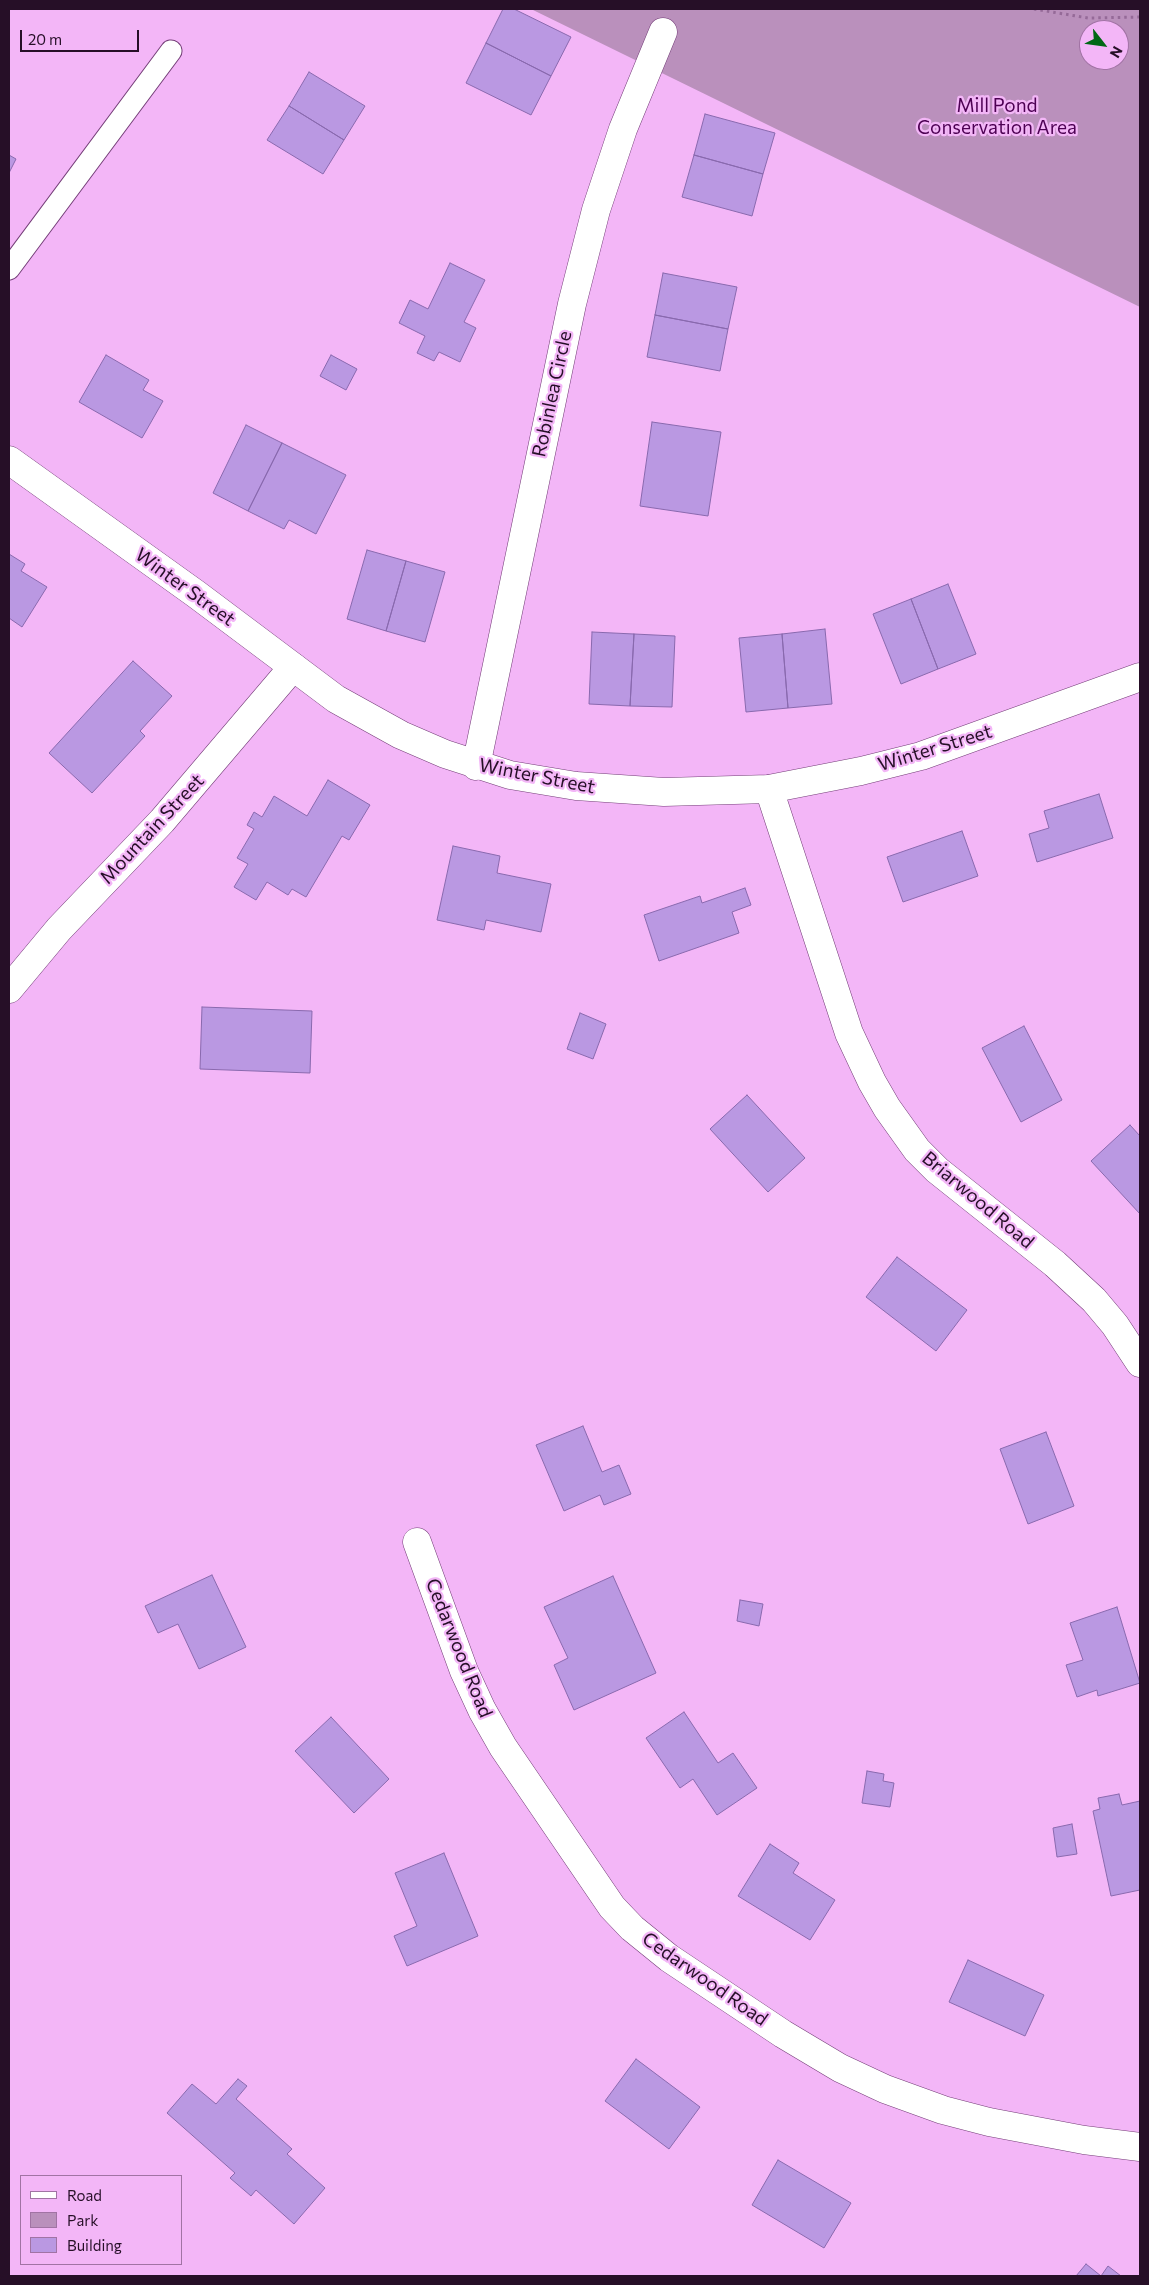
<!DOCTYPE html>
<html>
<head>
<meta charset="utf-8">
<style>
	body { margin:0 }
	#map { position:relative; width:1149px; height:2285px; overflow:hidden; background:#f3b6f7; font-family:Commissioner,sans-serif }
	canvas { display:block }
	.frame { position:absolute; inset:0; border:10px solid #260f27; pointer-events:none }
	.legend { position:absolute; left:20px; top:2175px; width:162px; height:90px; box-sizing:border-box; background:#f3b6f7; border:1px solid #a173a4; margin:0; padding:6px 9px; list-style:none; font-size:15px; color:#260f27 }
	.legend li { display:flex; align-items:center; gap:10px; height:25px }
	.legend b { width:25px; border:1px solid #a173a4 }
	.north { position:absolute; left:1079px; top:20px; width:50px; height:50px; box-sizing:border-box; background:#f3b6f7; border:1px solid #a173a4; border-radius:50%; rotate:120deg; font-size:14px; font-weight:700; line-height:20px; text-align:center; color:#260f27 }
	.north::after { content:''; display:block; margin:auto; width:18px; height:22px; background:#006815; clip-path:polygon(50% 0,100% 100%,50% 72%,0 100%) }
	.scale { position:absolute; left:20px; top:30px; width:119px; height:22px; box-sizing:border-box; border:2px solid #260f27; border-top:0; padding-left:6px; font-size:15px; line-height:18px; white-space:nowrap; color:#260f27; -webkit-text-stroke:4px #f3b6f7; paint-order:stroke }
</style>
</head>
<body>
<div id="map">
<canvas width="1149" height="2285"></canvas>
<div class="frame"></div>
<ul class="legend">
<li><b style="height:6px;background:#fff"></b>Road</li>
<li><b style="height:14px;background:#ba90bc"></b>Park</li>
<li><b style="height:14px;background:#ba98e2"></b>Building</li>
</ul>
<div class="north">N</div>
<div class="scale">20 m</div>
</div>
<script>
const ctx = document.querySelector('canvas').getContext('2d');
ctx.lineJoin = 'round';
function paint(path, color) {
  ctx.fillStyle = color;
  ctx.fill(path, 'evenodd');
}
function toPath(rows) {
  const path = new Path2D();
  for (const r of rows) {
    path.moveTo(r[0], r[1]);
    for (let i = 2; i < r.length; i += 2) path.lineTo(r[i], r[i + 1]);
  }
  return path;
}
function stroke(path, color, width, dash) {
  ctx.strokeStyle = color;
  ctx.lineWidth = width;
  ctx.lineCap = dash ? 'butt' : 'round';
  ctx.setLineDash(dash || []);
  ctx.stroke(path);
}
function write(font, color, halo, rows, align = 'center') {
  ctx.font = font + ' Commissioner,sans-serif';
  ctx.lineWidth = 4.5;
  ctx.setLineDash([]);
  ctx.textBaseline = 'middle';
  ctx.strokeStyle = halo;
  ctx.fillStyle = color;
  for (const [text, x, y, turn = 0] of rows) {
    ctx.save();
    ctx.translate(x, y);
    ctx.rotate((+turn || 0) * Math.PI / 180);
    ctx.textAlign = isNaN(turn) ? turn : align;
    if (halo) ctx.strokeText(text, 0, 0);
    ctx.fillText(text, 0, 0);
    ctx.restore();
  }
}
const green = toPath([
	[531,9,1140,9,1140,307],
	[1089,30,1119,30,1119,60,1089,60]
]);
const building = toPath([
	[503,9,514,9,571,37,551,76,486,43,503,9],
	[486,43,551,76,531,115,466,83,486,43],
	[309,72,365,106,344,140,289,106,309,72],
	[289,106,344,140,323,174,267,140,289,106],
	[705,114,775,133,763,174,694,155,705,114],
	[9,155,16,159,9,173,9,155],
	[694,155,763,174,752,216,682,197,694,155],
	[450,263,485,280,464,322,476,328,460,362,439,352,434,361,417,353,425,336,399,323,410,300,428,309,450,263],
	[663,273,737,287,728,329,655,315,663,273],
	[655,315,728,329,720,371,647,357,655,315],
	[106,355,149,380,143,390,163,401,142,438,79,402,106,355],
	[331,355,357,369,346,390,320,376,331,355],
	[652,422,721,432,708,516,640,506,652,422],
	[246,425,282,443,248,511,213,493,246,425],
	[282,443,346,475,316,534,289,520,284,529,248,511,282,443],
	[367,550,406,561,386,631,347,619,367,550],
	[9,554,25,564,21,571,47,587,22,627,9,618,9,554],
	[406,561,445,572,425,642,386,631,406,561],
	[948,584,976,654,938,669,911,599,948,584],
	[911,599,938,669,901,684,873,614,911,599],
	[825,629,832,704,788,708,782,634,825,629],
	[592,632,634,634,630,706,589,704,592,632],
	[634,634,675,636,672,707,630,706,634,634],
	[782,634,788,708,746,712,739,638,782,634],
	[133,661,172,696,140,731,145,736,92,793,49,753,133,661],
	[328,780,370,805,349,840,342,836,306,897,292,889,288,895,267,882,256,900,234,887,248,864,237,858,254,829,247,825,254,812,262,817,274,796,307,816,328,780],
	[1099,794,1113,838,1037,862,1029,834,1049,828,1044,811,1099,794],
	[962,831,978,876,903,902,887,857,962,831],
	[453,846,500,856,497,873,551,884,541,932,486,920,484,930,437,920,453,846],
	[745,888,751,905,732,912,739,933,659,961,644,915,700,896,702,903,745,888],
	[202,1007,312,1011,310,1073,200,1069,202,1007],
	[580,1013,606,1024,593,1059,567,1049,580,1013],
	[1024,1026,1062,1100,1021,1122,982,1048,1024,1026],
	[747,1095,805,1158,768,1192,710,1129,747,1095],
	[1130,1125,1140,1136,1140,1214,1091,1161,1130,1125],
	[897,1257,967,1310,936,1351,866,1297,897,1257],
	[583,1426,602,1472,619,1465,631,1494,604,1505,600,1495,564,1511,536,1445,583,1426],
	[1046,1432,1074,1506,1028,1524,1000,1449,1046,1432],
	[212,1575,246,1647,199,1669,178,1624,158,1633,145,1606,212,1575],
	[613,1576,656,1673,574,1710,554,1665,568,1658,544,1607,613,1576],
	[740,1600,763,1604,759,1626,737,1621,740,1600],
	[1117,1607,1140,1683,1098,1696,1097,1690,1077,1697,1066,1665,1083,1660,1070,1623,1117,1607],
	[684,1712,718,1763,733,1753,757,1788,717,1815,693,1779,680,1788,646,1738,684,1712],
	[331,1717,389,1779,354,1813,295,1751,331,1717],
	[867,1771,884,1774,883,1781,894,1783,890,1807,862,1803,867,1771],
	[1119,1794,1122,1805,1140,1801,1140,1890,1111,1896,1093,1811,1100,1809,1098,1798,1119,1794],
	[1072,1824,1077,1854,1057,1857,1053,1828,1072,1824],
	[770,1844,799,1863,793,1873,835,1900,810,1940,738,1896,770,1844],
	[444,1853,478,1936,407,1966,394,1936,417,1926,395,1873,444,1853],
	[968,1960,1044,1995,1025,2036,949,2002,968,1960],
	[636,2059,700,2107,669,2149,605,2101,636,2059],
	[238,2079,247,2086,236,2099,292,2149,287,2154,325,2188,294,2224,256,2190,251,2196,230,2178,235,2173,167,2113,192,2084,216,2104,238,2079],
	[778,2160,851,2203,824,2248,752,2205,778,2160],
	[1086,2264,1101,2276,1108,2266,1121,2276,1076,2276,1086,2264]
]);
const path = toPath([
	[1034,9,1088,18,1140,17]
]);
const lane = toPath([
	[9,269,171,51]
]);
const street = toPath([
	[476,766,572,304,596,210,623,129,663,32],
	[769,789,849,1033,872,1082,887,1108,917,1150,937,1170,1055,1264,1094,1300,1115,1325,1140,1363],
	[9,989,59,929,162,821,293,667],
	[417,1542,464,1671,482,1710,503,1747,612,1907,632,1928,669,1958,783,2034,840,2068,885,2089,943,2110,989,2122,1084,2140,1140,2147]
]);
const secondary = toPath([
	[9,460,196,594,336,699,401,735,445,754,510,775,576,786,664,792,769,789,861,771,921,756,1140,677]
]);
const parkNames = [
	["Mill Pond",997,106],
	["Conservation Area",997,128]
];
const streetNames = [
	["Robinlea Circle",552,394,-78],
	["Winter Street",185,587,36],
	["Winter Street",935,748,-17],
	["Winter Street",537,776,11],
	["Mountain Street",152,829,-47],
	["Briarwood Road",978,1200,40],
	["Cedarwood Road",459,1648,68],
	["Cedarwood Road",705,1979,35]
];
paint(green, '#ba90bc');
paint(building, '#ba98e2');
stroke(building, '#8969ae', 1);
stroke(lane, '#743e78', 23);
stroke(street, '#743e78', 29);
stroke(secondary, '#743e78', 29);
stroke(path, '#956a98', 3, [2.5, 4]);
stroke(lane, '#fff', 21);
stroke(street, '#fff', 28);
stroke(secondary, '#fff', 28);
write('19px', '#4d0153', '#f3b6f7', parkNames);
write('19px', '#260f27', '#f3b6f7', streetNames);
</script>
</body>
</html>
